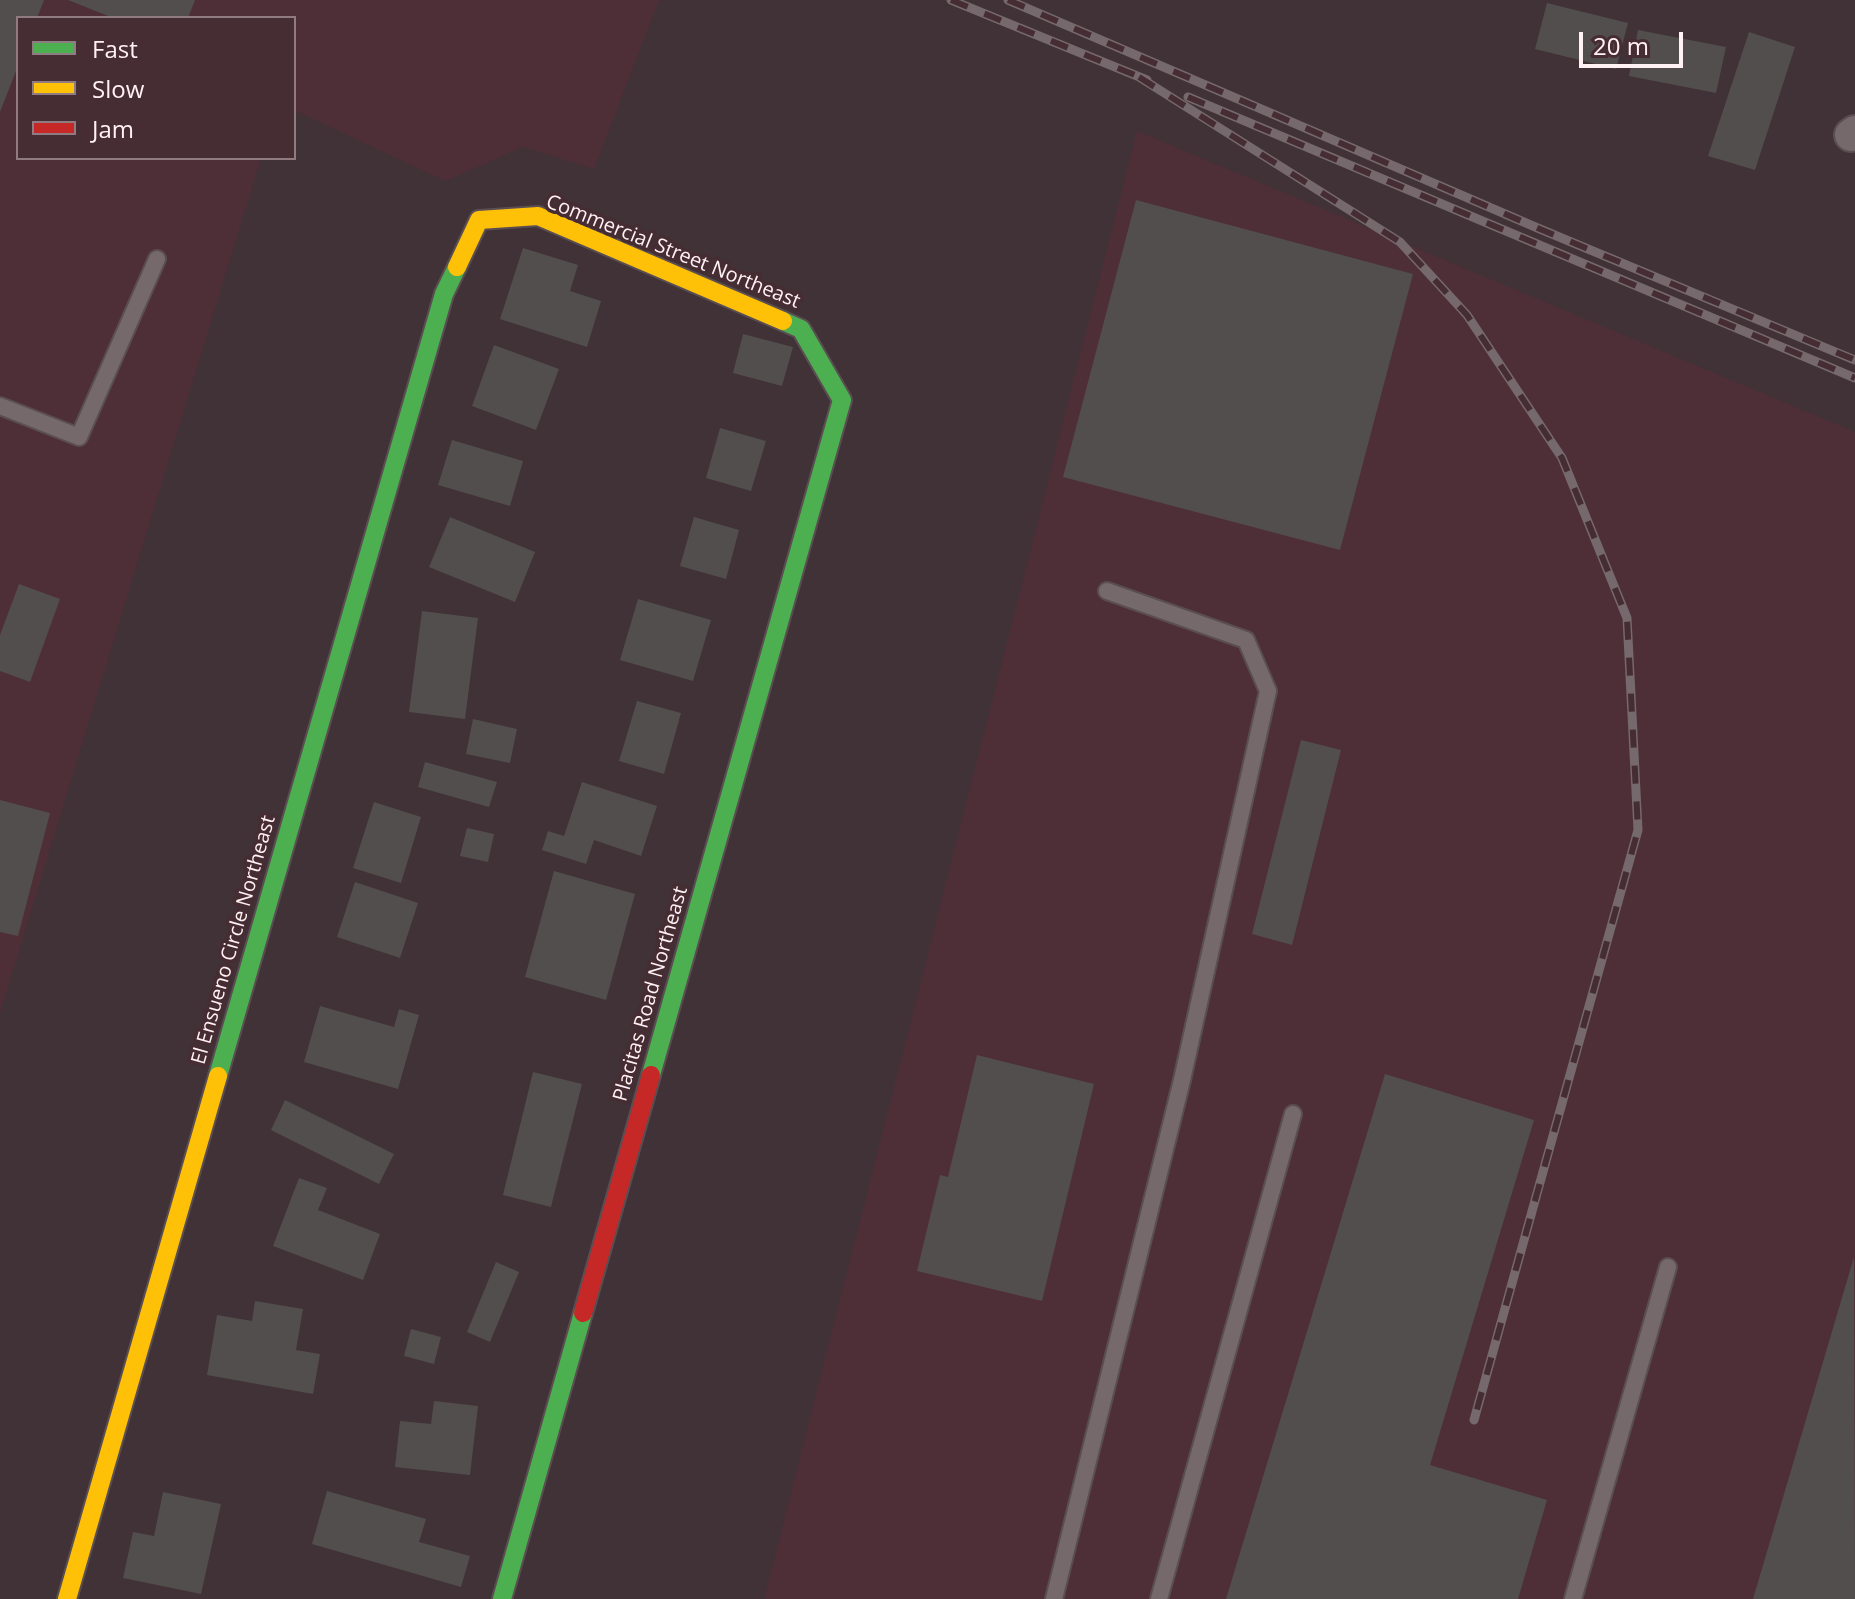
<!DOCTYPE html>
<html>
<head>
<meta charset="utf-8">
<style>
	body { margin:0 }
	#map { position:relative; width:1855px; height:1599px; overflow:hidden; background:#403236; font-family:"Open Sans",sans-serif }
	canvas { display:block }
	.legend { position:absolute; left:16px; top:16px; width:280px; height:144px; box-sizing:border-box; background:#462c33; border:2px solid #907b80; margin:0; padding:10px 14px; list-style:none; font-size:24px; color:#fff1f4 }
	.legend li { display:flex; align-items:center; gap:16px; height:40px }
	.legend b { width:40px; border:2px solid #907b80 }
	.scale { position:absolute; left:1579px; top:32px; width:104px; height:36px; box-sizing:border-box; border:4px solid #fff1f4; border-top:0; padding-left:10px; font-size:24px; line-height:28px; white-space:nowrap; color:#fff1f4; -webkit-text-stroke:6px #462c33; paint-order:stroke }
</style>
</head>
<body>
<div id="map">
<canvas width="1855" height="1599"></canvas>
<ul class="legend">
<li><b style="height:10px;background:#4caf50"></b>Fast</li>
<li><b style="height:10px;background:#ffc107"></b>Slow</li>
<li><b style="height:10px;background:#c62828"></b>Jam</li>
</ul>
<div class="scale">20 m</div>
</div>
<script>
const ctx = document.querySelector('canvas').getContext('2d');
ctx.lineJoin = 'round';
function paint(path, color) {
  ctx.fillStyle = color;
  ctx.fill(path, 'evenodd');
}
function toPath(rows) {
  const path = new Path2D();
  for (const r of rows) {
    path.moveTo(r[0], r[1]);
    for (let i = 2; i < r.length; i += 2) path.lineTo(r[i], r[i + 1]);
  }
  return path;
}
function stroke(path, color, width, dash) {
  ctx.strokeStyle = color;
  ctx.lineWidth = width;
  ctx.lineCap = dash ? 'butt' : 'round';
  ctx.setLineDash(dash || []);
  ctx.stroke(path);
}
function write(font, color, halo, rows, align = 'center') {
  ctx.font = font + ' "Open Sans",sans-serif';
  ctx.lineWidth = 7;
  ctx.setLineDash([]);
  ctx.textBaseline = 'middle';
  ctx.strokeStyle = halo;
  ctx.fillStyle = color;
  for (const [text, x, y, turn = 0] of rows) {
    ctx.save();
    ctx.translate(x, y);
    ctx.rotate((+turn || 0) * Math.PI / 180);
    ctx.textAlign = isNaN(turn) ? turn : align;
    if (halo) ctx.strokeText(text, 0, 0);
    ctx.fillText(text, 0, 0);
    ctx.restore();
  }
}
const built = toPath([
	[0,0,659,0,594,169,523,147,445,181,294,110,294,18,18,18,18,158,261,158,0,1013],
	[1137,131,1855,432,1855,1599,764,1599]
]);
const building = toPath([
	[0,0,44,0,37,18,18,18,18,66,0,112],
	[68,0,195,0,188,18,113,18],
	[1547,3,1628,23,1616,69,1535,49],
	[1638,30,1726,47,1716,93,1629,76],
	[1749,32,1795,47,1755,170,1708,156],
	[1136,200,1413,274,1340,550,1063,477],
	[523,248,578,265,570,291,601,301,587,347,500,319],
	[743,334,793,347,782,386,733,373],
	[494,345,559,369,536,430,472,406],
	[720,428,766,441,751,491,706,478],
	[452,440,523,461,510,506,438,485],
	[450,517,535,552,515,602,429,567],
	[694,517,739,530,726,579,680,566],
	[19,584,60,599,30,682,0,671,0,635],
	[638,599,711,620,693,681,620,660],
	[422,611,478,618,465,719,409,712],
	[637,701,681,713,664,774,619,761],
	[473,719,517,729,510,763,466,754],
	[1301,740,1341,750,1292,945,1252,934],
	[425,762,497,782,489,807,418,787],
	[582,782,657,806,641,856,594,840,586,864,542,850,548,831,564,836],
	[0,800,50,813,18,936,0,932],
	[374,802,421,817,401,883,353,868],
	[467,828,494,834,488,862,460,856],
	[554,871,635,894,606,1000,525,977],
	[355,882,418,903,400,958,337,937],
	[320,1006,394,1027,399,1009,419,1015,398,1089,304,1062],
	[977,1055,1094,1084,1042,1301,917,1271,940,1175,948,1177],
	[533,1072,582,1084,551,1207,503,1195],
	[1385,1074,1534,1120,1430,1465,1547,1500,1518,1599,1226,1599],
	[285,1100,394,1154,379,1184,271,1130],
	[299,1178,327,1188,318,1210,380,1234,363,1280,273,1246],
	[1854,1257,1855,1599,1753,1599],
	[496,1262,519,1272,490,1342,467,1332],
	[255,1301,303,1309,296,1350,320,1354,313,1394,207,1375,217,1315,252,1321],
	[411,1329,441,1337,434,1364,404,1356],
	[434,1401,478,1406,470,1475,395,1467,400,1421,431,1424],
	[327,1491,426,1519,419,1542,470,1556,461,1587,312,1544],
	[163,1492,221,1504,201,1594,123,1578,133,1532,154,1536]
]);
const lane = toPath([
	[0,406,79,437,157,259],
	[1054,1599,1182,1080,1268,691,1246,640,1107,591],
	[1159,1599,1293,1114],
	[1573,1599,1668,1267]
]);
const street = toPath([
	[1851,135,1855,132]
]);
const fast = toPath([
	[651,1075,842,400,801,329,783,321],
	[218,1076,444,294,457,267],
	[502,1599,583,1313]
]);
const slow = toPath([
	[457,267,479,220,538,216,783,321],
	[67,1599,218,1076]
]);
const jam = toPath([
	[583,1313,651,1075]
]);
const rail = toPath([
	[951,0,1147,80],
	[1008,0,1540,229,1855,360],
	[1139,77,1400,242,1467,315,1562,458,1627,618,1638,830,1474,1420],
	[1188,97,1855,378]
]);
const streetNames = [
	["Commercial Street Northeast",673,252,22],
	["El Ensueno Circle Northeast",234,940,-74],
	["Placitas Road Northeast",651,994,-74]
];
paint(built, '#4e2f38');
paint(building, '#524e4d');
stroke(lane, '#5a4e52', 20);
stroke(street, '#5a4e52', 36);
stroke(fast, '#5a4e52', 22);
stroke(slow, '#5a4e52', 22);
stroke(jam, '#5a4e52', 22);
stroke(lane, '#75696c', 16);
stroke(street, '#75696c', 32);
stroke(fast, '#4caf50', 18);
stroke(slow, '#ffc107', 18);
stroke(jam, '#c62828', 18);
stroke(rail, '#75696d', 9);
stroke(rail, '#462c33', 6, [18]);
write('20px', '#fff1f4', '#462c33', streetNames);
</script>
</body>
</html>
